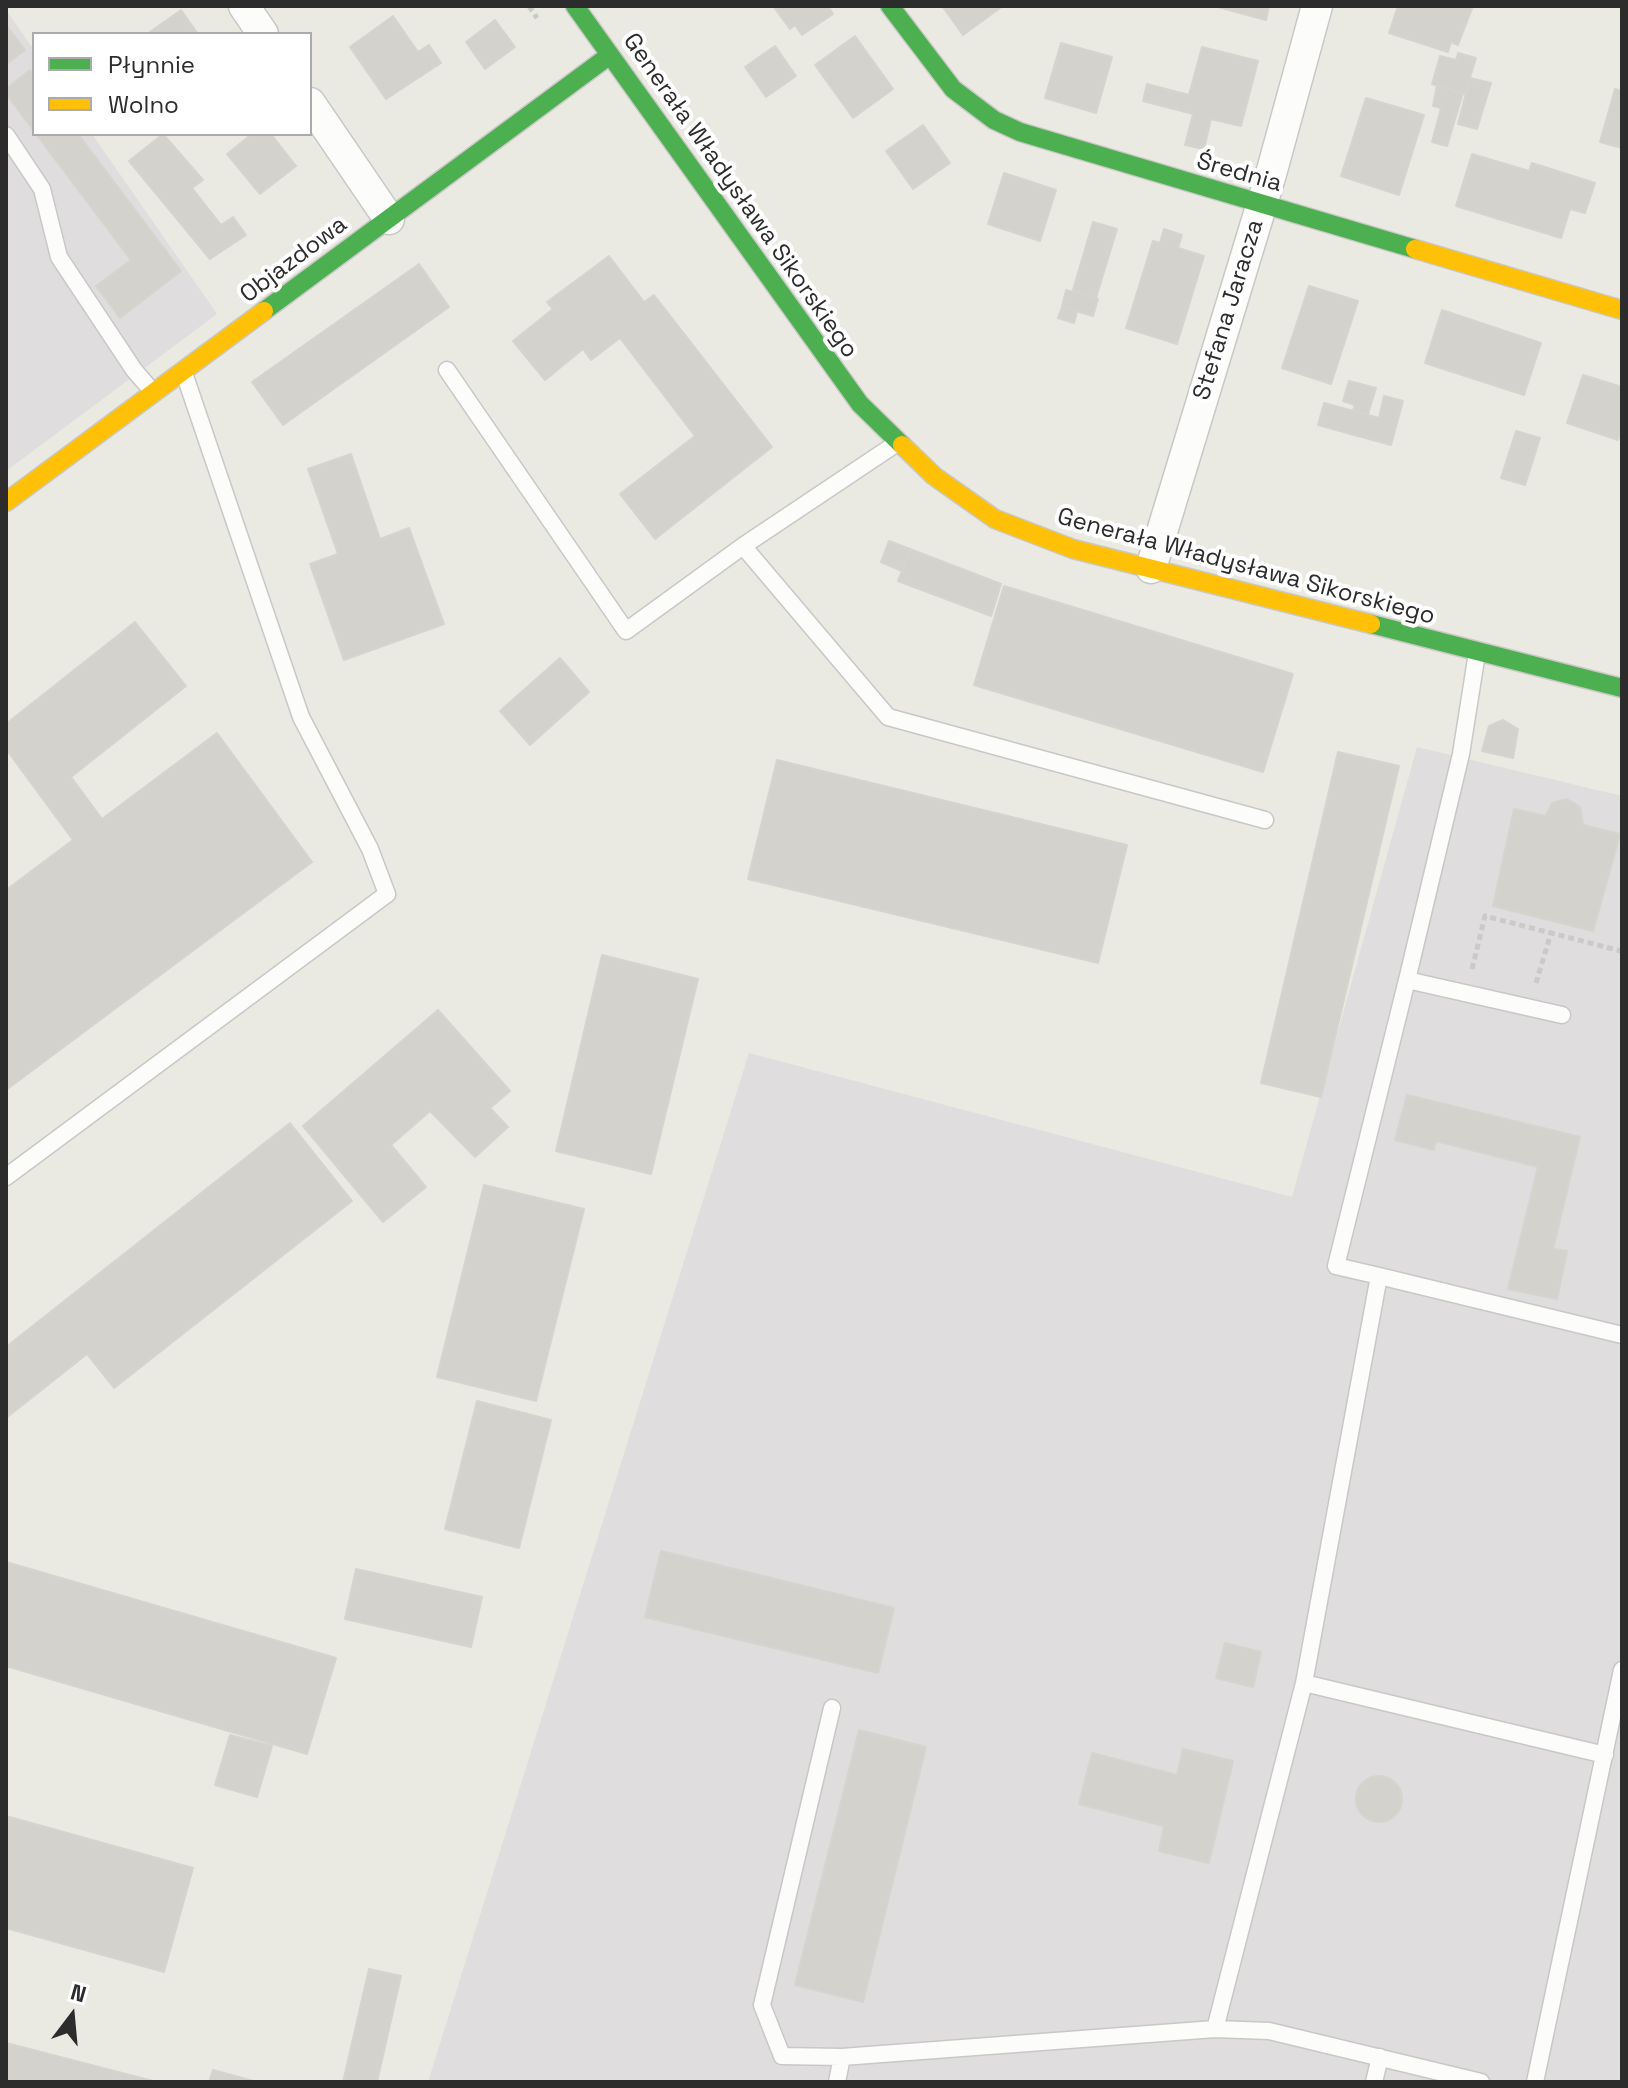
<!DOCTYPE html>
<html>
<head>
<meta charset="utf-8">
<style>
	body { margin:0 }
	#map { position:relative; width:1628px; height:2088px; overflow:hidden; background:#eae9e2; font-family:"Space Grotesk",sans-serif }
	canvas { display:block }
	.frame { position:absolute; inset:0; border:8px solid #2c2c2c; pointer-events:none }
	.legend { position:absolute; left:32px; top:32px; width:280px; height:104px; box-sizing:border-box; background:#fff; border:2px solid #ababab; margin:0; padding:10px 14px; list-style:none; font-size:24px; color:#2c2c2c }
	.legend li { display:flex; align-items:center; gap:16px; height:40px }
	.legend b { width:40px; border:2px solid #ababab }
	.north { position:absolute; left:32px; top:1976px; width:80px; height:80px; -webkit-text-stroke:6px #fff; paint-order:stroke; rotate:16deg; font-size:22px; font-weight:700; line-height:32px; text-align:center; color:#2c2c2c }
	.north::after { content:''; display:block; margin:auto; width:28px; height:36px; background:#2c2c2c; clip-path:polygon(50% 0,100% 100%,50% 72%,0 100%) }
</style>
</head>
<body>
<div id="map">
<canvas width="1628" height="2088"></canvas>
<div class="frame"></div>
<ul class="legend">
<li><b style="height:10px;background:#4caf50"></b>Płynnie</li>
<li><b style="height:10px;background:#ffc107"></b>Wolno</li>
</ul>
<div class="north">N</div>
</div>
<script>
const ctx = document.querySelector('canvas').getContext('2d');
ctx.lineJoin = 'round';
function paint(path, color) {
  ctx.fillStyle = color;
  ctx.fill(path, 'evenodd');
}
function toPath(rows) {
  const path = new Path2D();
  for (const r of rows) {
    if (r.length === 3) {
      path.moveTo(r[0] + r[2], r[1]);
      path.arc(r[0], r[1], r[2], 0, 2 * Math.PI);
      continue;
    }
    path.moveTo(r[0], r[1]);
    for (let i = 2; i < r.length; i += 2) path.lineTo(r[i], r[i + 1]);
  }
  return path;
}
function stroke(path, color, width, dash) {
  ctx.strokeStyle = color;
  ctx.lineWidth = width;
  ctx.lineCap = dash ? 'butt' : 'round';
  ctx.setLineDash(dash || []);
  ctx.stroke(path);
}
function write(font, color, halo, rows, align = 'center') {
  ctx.font = font + ' "Space Grotesk",sans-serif';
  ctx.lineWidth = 8;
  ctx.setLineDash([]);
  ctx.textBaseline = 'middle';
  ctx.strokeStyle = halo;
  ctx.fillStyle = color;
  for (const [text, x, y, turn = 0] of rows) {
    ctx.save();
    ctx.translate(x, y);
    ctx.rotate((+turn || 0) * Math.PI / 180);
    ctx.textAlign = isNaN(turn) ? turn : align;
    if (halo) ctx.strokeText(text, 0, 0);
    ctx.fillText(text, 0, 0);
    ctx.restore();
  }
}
const industrial = toPath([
	[6,10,34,50,34,134,92,134,217,314,6,471],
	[1417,747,1622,796,1622,2082,428,2082,749,1053,1292,1197]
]);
const building = toPath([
	[773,6,828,6,833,14,802,35,795,25,790,29,773,6],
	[942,6,1003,6,963,35,942,6],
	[1214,6,1269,6,1266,20,1214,6],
	[1398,6,1473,6,1458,45,1451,42,1448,52,1389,33,1398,6],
	[181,10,198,34,147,34,181,10],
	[393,16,418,52,429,45,441,63,386,99,350,47,393,16],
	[495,20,515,47,485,69,466,42,495,20],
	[6,25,25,50,6,64,6,25],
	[855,36,893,89,853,118,815,65,855,36],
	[1061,43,1112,57,1096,113,1045,98,1061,43],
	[775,46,796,76,766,97,745,67,775,46],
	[1202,47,1258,61,1241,126,1211,119,1204,149,1185,145,1193,114,1143,101,1147,84,1189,95,1202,47],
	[1458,53,1476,58,1465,94,1432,84,1440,56,1456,60,1458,53],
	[30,70,34,76,34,131,6,94,6,89,30,70],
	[1470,78,1491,83,1477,129,1458,124,1470,78],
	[1437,85,1463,93,1447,146,1432,142,1441,108,1433,106,1437,85],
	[1615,89,1622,91,1622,148,1600,142,1615,89],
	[1366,98,1424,115,1399,195,1341,176,1366,98],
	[923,125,950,163,913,189,886,151,923,125],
	[36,134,78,134,181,271,120,318,96,286,131,260,36,134],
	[163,134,203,180,192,188,221,225,233,217,246,235,210,259,129,161,163,134],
	[252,134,271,134,296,166,260,194,227,154,252,134],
	[1472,154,1529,171,1532,163,1595,183,1585,213,1570,209,1561,238,1456,206,1472,154],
	[1004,173,1056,190,1040,241,988,224,1004,173],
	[1093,222,1117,229,1096,298,1073,290,1093,222],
	[1164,229,1182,235,1178,248,1204,256,1177,344,1126,328,1153,241,1160,243,1164,229],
	[609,256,644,302,654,295,772,447,655,539,620,494,695,436,620,338,591,360,583,349,545,380,513,341,553,309,547,302,609,256],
	[419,264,449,307,283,425,252,382,419,264],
	[1309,286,1358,301,1331,384,1282,368,1309,286],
	[1066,290,1098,299,1093,316,1062,307,1066,290],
	[1062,307,1077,312,1074,323,1058,318,1062,307],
	[1442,310,1541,343,1524,395,1425,363,1442,310],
	[1583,375,1622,387,1622,429,1618,440,1567,423,1583,375],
	[1349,381,1376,388,1368,414,1353,410,1355,405,1343,401,1349,381],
	[1384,396,1403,401,1391,445,1318,425,1324,403,1379,418,1384,396],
	[1516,431,1540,438,1525,485,1501,478,1516,431],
	[351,454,380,539,409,528,444,624,344,660,310,564,338,554,308,469,351,454],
	[889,541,910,549,902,571,881,562,889,541],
	[910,549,1001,584,991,616,898,581,910,549],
	[1004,586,1293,674,1263,772,974,685,1004,586],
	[135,622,186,686,71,777,102,819,217,733,312,862,6,1090,6,890,73,840,6,749,6,724,135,622],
	[560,658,589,692,530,745,500,711,560,658],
	[1503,720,1518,729,1513,758,1482,751,1489,726,1503,720],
	[1338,752,1399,766,1321,1097,1261,1083,1338,752],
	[777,760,1127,845,1098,963,748,879,777,760],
	[1567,799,1580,807,1583,825,1620,834,1593,931,1493,906,1514,809,1546,816,1552,803,1567,799],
	[602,955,698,979,651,1174,556,1151,602,955],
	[438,1010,510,1091,490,1108,508,1127,475,1157,430,1111,391,1145,426,1187,383,1222,303,1126,438,1010],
	[1407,1095,1580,1137,1553,1249,1567,1251,1557,1299,1508,1289,1538,1167,1436,1141,1434,1150,1395,1140,1407,1095],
	[290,1123,352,1201,114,1388,87,1354,6,1418,6,1347,290,1123],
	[484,1185,584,1209,536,1401,437,1377,484,1185],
	[477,1401,551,1420,519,1548,445,1529,477,1401],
	[661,1551,894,1608,878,1673,645,1617,661,1551],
	[6,1562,336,1658,307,1754,6,1666,6,1562],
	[356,1569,482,1597,471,1647,345,1619,356,1569],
	[1225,1643,1261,1652,1253,1687,1216,1678,1225,1643],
	[859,1730,926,1747,863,2002,795,1985,859,1730],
	[230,1735,272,1746,257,1797,215,1785,230,1735],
	[1183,1749,1233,1761,1209,1863,1159,1851,1164,1826,1079,1804,1092,1753,1177,1775,1183,1749],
	[1379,1799,23],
	[6,1816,193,1868,164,1972,6,1928,6,1816],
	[369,1969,401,1976,377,2082,343,2082,369,1969],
	[6,2043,157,2082,6,2082,6,2043],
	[213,2070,257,2082,209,2082,213,2070]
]);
const path = toPath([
	[529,6,537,18],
	[1472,969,1485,916,1551,933],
	[1536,983,1551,933,1621,951]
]);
const lane = toPath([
	[6,135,42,189,59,257,134,370,153,392],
	[447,370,626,631,743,546,897,443],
	[743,546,888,717,1265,820],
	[1407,980,1461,754,1477,653],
	[6,1177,387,894,370,849,301,717,184,373],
	[1379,1276,1336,1266,1407,980,1562,1015],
	[1304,1683,1605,1755],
	[832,1708,762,2005,782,2056,842,2057,1215,2029,1269,2031,1481,2082],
	[1215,2029,1304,1683,1379,1276,1622,1335],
	[837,2082,842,2057],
	[1374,2082,1380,2057],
	[1535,2082,1622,1670]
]);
const street = toPath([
	[244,6,263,34],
	[310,103,389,219],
	[1151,568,1271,174,1317,6]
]);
const fast = toPath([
	[575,6,860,404,902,445],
	[890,6,953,89,994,120,1020,132,1415,249],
	[264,311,610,55],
	[1371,624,1622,688]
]);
const slow = toPath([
	[1415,249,1622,310],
	[902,445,934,476,995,519,1073,549,1371,624],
	[6,502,264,311]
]);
const streetNames = [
	["Średnia",1239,173,16],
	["Generała Władysława Sikorskiego",740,196,55],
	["Objazdowa",294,260,-37],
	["Stefana Jaracza",1229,310,-73],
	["Generała Władysława Sikorskiego",1246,567,15]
];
paint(industrial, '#dfdddd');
paint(building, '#d3d2cd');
stroke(building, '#d5d4ce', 2);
stroke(lane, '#c8c8c7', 19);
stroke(street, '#c8c8c7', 33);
stroke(fast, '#c8c8c7', 21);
stroke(slow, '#c8c8c7', 21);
stroke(path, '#cacac9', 5, [6, 4]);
stroke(lane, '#fcfcfb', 16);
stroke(street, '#fcfcfb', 30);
stroke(fast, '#4caf50', 18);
stroke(slow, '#ffc107', 18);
write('24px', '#2c2c2c', '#fff', streetNames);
</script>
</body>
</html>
